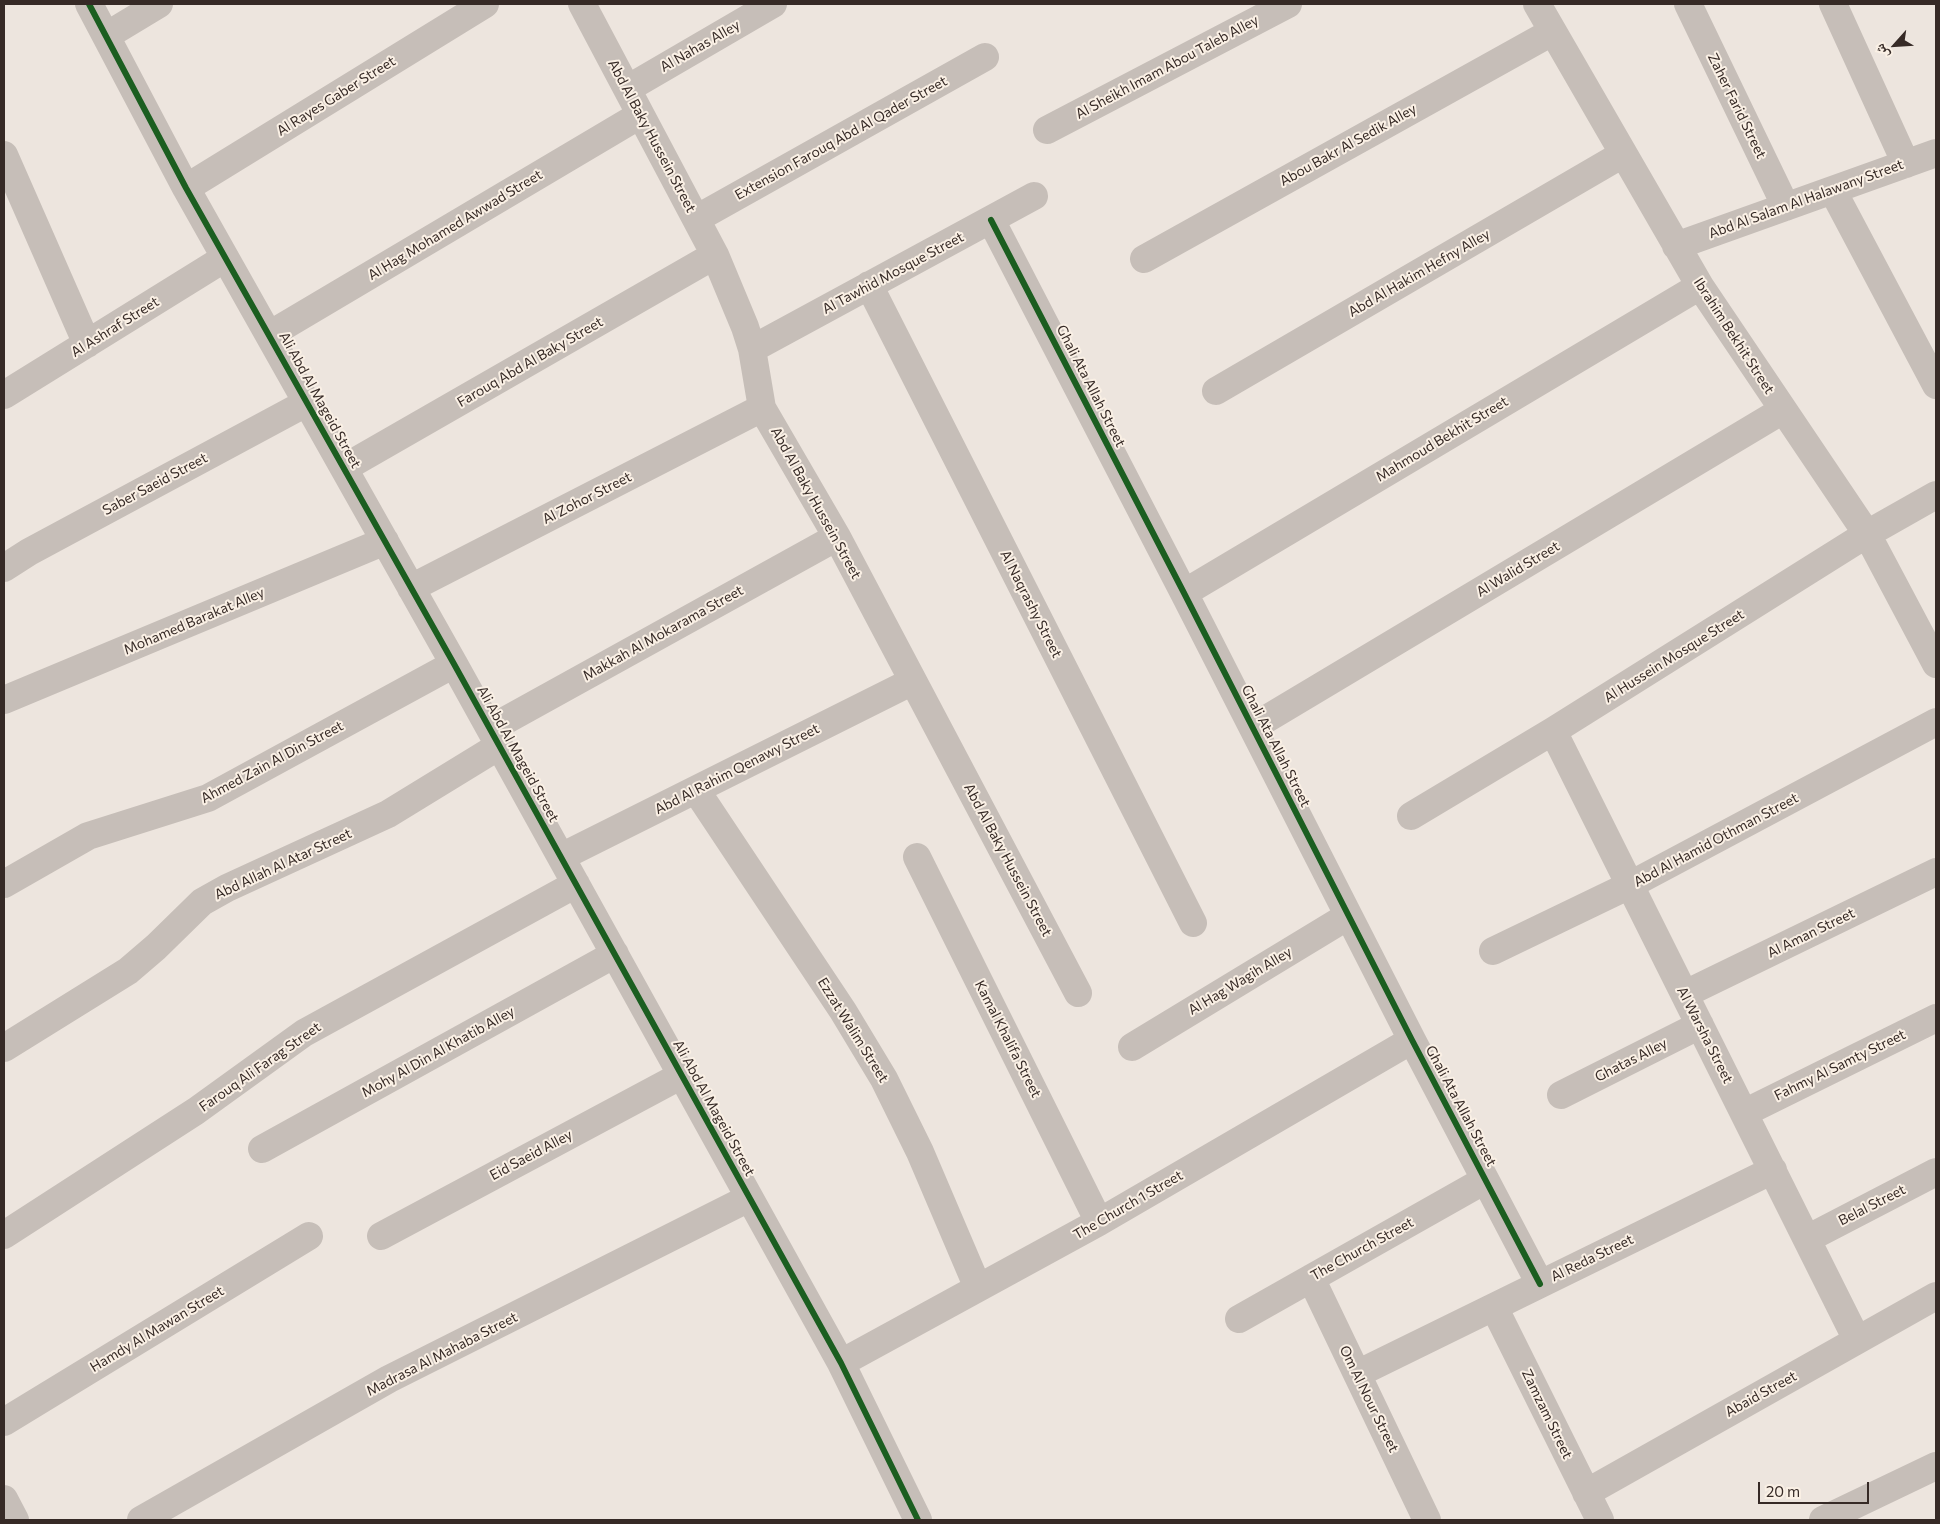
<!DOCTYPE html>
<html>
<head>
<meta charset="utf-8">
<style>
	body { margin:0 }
	#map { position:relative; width:1940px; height:1524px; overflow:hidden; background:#ede5de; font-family:Commissioner,"Noto Naskh Arabic",sans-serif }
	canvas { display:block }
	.frame { position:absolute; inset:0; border:5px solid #362a26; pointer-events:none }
	.north { position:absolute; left:1870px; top:20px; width:50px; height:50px; -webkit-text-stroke:4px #faf0e5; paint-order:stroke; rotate:244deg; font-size:14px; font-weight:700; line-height:20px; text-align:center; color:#362a26 }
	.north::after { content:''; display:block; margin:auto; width:18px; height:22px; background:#362a26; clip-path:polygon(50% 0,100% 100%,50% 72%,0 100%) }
	.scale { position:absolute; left:1758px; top:1482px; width:111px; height:22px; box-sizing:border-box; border:2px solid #362a26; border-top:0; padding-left:6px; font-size:15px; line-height:18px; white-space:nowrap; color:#362a26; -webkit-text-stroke:4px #faf0e5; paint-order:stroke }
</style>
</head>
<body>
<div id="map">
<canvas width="1940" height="1524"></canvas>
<div class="frame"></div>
<div class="north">ش</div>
<div class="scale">20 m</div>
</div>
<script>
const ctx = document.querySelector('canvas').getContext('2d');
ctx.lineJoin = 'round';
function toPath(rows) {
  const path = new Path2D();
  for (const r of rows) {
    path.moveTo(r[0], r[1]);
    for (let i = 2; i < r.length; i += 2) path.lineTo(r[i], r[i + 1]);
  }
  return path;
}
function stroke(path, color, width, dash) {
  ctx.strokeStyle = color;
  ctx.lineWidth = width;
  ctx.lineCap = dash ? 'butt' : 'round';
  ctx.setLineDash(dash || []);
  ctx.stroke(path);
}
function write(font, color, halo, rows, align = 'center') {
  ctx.font = font + ' Commissioner,sans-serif';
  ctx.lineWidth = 4;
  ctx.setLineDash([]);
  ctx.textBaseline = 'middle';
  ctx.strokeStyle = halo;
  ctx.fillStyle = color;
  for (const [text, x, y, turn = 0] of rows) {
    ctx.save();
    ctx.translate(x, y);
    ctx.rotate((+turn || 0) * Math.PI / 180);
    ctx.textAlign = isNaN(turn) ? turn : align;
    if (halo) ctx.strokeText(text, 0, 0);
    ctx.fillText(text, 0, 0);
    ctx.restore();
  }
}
const street = toPath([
	[89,4,186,188,454,664,841,1363,918,1520],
	[582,4,715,255,745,327,752,349,762,408,837,537,1078,993],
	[1537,4,1700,286,1867,534,1936,664],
	[1688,4,1786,207],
	[1833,4,1906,164],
	[106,36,159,4],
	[627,89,773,4],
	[1047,130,1288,4],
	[4,155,87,344],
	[186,188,485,4],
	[1833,191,1936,385],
	[696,219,985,57],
	[991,220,1184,593,1412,1040,1540,1284],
	[1676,246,1936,153],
	[1144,259,1552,32],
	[869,285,1193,923],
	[269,335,640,115],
	[752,349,1034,196],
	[1216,391,1623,154],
	[4,395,225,258],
	[344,468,715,255],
	[4,568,29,552,308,402],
	[411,588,762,408],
	[1184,593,1700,286],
	[4,700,385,541],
	[1253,727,1783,410],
	[490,729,837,537],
	[1553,731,1857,1340],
	[696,790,843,1011,884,1079,920,1152,978,1288],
	[1411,816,1553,731,1867,534,1936,495],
	[561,857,913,681],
	[917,857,1099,1222],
	[4,884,88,836,208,798,454,664],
	[1493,951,1630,885,1936,722],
	[1685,994,1936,872],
	[1132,1047,1348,916],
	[4,1048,128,971,156,947,202,902,227,888,388,814,499,746],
	[1561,1095,1700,1025],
	[1744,1113,1936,1018],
	[262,1149,615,954],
	[4,1235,196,1111,304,1033,576,884],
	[381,1236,682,1075],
	[1807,1239,1936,1172],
	[1311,1278,1427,1520],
	[1494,1307,1600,1520],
	[1239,1319,1485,1180],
	[841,1363,1099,1222,1412,1040],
	[1357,1374,1773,1170],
	[4,1422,309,1236],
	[1586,1493,1936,1296],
	[4,1499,15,1520],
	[141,1520,389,1379,749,1198],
	[1823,1520,1936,1466]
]);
const cycleway = toPath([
	[89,4,186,188,454,664,841,1363,918,1520],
	[991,220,1184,593,1412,1040,1540,1284]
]);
const streetNames = [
	["Al Nahas Alley",700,46,-30],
	["Al Sheikh Imam Abou Taleb Alley",1167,67,-28],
	["Al Rayes Gaber Street",336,96,-32],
	["Zaher Farid Street",1737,106,64],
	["Abd Al Baky Hussein Street",652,136,62],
	["Extension Farouq Abd Al Qader Street",841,138,-29],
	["Abou Bakr Al Sedik Alley",1348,145,-29],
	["Abd Al Salam Al Halawany Street",1806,199,-20],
	["Al Hag Mohamed Awwad Street",455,225,-31],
	["Al Tawhid Mosque Street",893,273,-28],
	["Abd Al Hakim Hefny Alley",1419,273,-30],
	["Al Ashraf Street",115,327,-32],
	["Ibrahim Bekhit Street",1734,336,57],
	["Farouq Abd Al Baky Street",530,362,-30],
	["Ghali Ata Allah Street",1091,386,63],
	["Ali Abd Al Mageid Street",320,400,61],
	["Mahmoud Bekhit Street",1442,439,-31],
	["Saber Saeid Street",155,484,-28],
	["Al Zohor Street",587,498,-27],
	["Abd Al Baky Hussein Street",816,503,61],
	["Al Walid Street",1518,569,-31],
	["Al Naqrashy Street",1031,604,63],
	["Mohamed Barakat Alley",194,621,-23],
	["Makkah Al Mokarama Street",663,633,-29],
	["Al Hussein Mosque Street",1674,656,-32],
	["Ghali Ata Allah Street",1276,746,63],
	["Ali Abd Al Mageid Street",518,754,61],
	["Ahmed Zain Al Din Street",272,762,-28],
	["Abd Al Rahim Qenawy Street",737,769,-27],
	["Abd Al Hamid Othman Street",1716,840,-28],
	["Abd Al Baky Hussein Street",1008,860,62],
	["Abd Allah Al Atar Street",283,864,-25],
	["Al Aman Street",1811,933,-26],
	["Al Hag Wagih Alley",1240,981,-31],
	["Ezzat Walim Street",853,1030,58],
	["Al Warsha Street",1705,1035,63],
	["Kamal Khalifa Street",1008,1039,63],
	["Mohy Al Din Al Khatib Alley",438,1052,-29],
	["Ghatas Alley",1631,1060,-27],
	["Fahmy Al Samty Street",1840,1065,-26],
	["Farouq Ali Farag Street",260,1067,-35],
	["Ghali Ata Allah Street",1461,1106,62],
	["Ali Abd Al Mageid Street",714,1108,61],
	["Eid Saeid Alley",531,1155,-28],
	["The Church 1 Street",1128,1205,-30],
	["Belal Street",1872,1205,-27],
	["The Church Street",1362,1249,-29],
	["Al Reda Street",1592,1258,-26],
	["Hamdy Al Mawan Street",157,1329,-31],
	["Madrasa Al Mahaba Street",442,1354,-27],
	["Abaid Street",1761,1394,-29],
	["Om Al Nour Street",1369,1399,64],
	["Zamzam Street",1547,1414,64]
];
stroke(street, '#c6beb8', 28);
stroke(cycleway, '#1b5e20', 6);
write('14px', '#362a26', '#faf0e5', streetNames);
</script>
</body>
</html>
